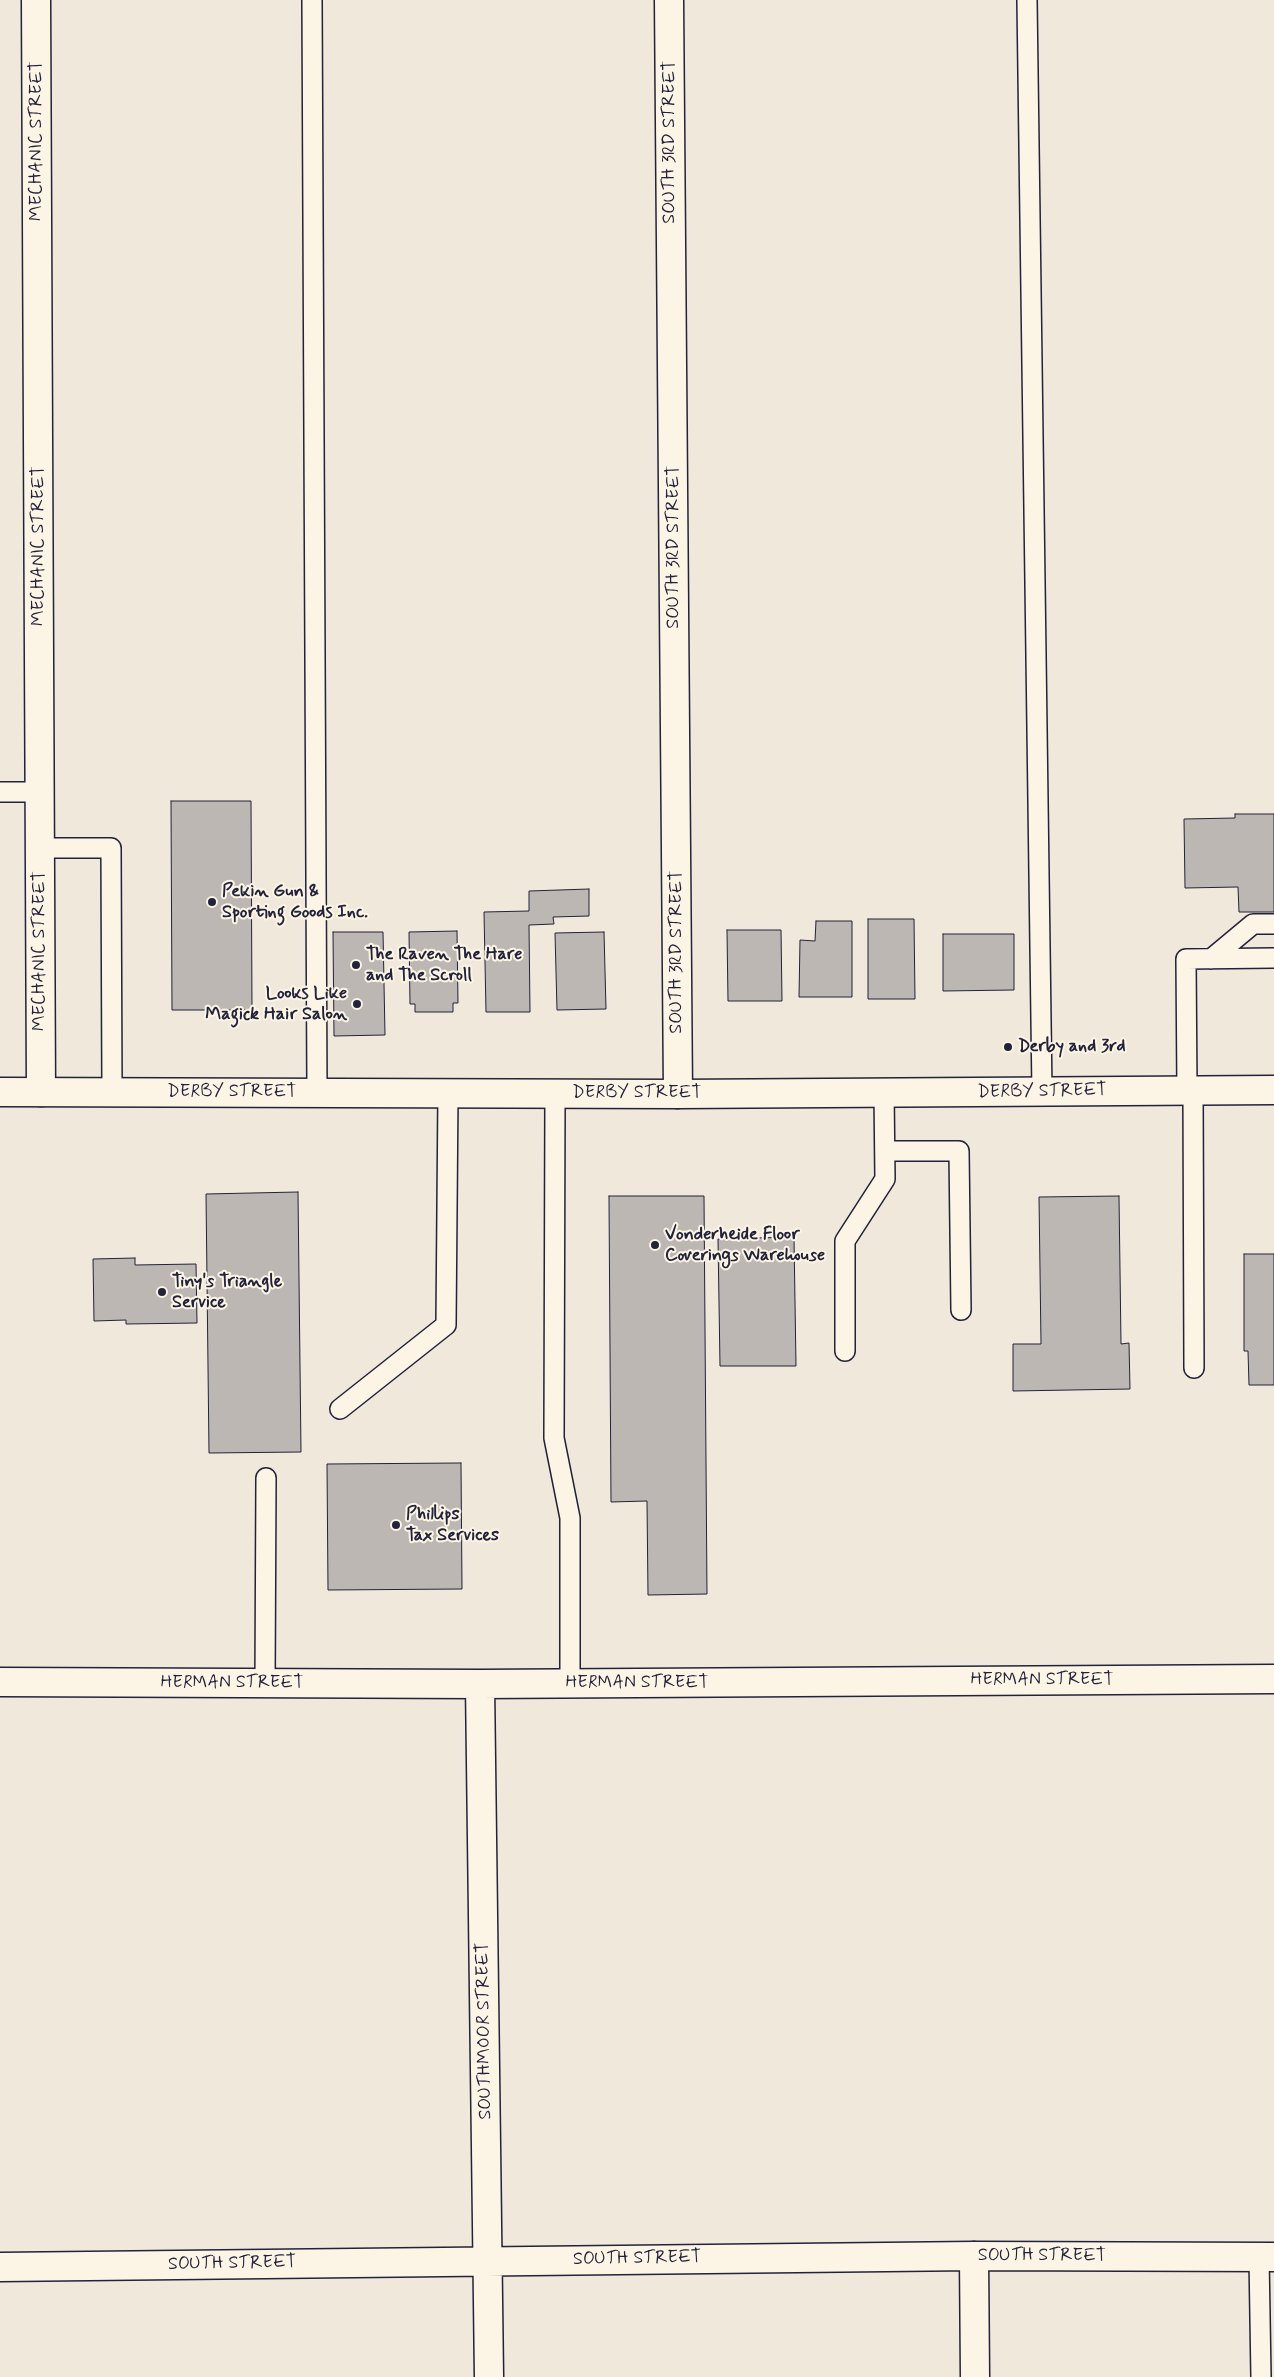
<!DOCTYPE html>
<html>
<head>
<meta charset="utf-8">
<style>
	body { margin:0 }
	canvas { display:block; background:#efe8db }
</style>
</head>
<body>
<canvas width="1274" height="2377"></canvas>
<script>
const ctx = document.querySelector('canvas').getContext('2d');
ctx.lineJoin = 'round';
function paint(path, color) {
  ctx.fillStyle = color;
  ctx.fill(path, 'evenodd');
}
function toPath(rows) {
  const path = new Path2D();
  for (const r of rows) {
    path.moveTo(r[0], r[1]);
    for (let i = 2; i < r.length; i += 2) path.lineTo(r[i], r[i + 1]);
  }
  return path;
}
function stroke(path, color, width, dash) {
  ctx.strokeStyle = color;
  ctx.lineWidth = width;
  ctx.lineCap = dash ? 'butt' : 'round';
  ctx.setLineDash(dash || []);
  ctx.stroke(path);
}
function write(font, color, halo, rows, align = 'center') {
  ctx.font = font + ' Mynerve,sans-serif';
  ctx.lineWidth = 4;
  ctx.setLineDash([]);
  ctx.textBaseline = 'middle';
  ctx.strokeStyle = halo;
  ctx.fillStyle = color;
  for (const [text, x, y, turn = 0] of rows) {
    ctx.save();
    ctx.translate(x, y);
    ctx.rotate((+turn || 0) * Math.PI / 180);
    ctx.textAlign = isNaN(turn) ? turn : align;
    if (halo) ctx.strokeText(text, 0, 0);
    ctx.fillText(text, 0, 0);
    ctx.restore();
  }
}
const building = toPath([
	[171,801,251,801,252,1010,172,1010,171,801],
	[1235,814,1274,814,1274,912,1239,912,1238,887,1185,888,1184,819,1235,818,1235,814],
	[589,889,589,916,553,917,554,924,529,925,530,1012,486,1012,484,912,529,911,529,891,589,889],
	[868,919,914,919,915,999,868,999,868,919],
	[816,921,852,921,852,997,799,997,800,940,815,941,816,921],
	[727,930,781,930,782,1001,728,1001,727,930],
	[457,931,458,1003,453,1003,453,1012,415,1012,415,1004,410,1004,409,932,457,931],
	[333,932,383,932,385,1035,334,1036,333,932],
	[604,932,606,1009,557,1010,555,933,604,932],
	[943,934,1014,934,1014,990,943,991,943,934],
	[298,1192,301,1452,209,1453,206,1194,298,1192],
	[609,1196,704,1196,707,1594,648,1595,647,1501,611,1502,609,1196],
	[1119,1196,1121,1344,1129,1343,1130,1389,1013,1391,1013,1344,1041,1344,1039,1197,1119,1196],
	[794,1237,796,1366,720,1366,718,1239,794,1237],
	[1244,1254,1274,1254,1274,1385,1249,1385,1248,1351,1244,1351,1244,1254],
	[135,1258,135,1265,196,1264,197,1323,126,1324,126,1320,94,1321,93,1259,135,1258],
	[461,1463,462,1589,328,1590,327,1464,461,1463]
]);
const lane = toPath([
	[312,0,317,1092],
	[1027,0,1042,1092],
	[0,792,40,792],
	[40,848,111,848,112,1092],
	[1211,959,1253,924,1274,924],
	[1187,1090,1186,959,1274,958],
	[1193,1090,1194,1368],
	[555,1093,554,1438,570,1518,570,1684],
	[885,1151,959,1151,961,1310],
	[845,1351,845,1241,885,1179,884,1092],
	[340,1409,446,1325,448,1092],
	[265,1684,266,1478],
	[1259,2257,1261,2377]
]);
const street = toPath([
	[36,0,41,1092],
	[669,0,678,1094],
	[0,1682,480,1684,1274,1679],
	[480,1684,489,2377],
	[974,2256,975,2377],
	[0,2267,974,2256,1274,2257]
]);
const secondary = toPath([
	[0,1092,678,1094,1274,1090]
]);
const markers = [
	[212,902,5,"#22223b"],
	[356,965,5,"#22223b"],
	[357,1004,5,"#22223b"],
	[1008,1047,5,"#22223b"],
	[655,1245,5,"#22223b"],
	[162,1292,5,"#22223b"],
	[396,1525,5,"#22223b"]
];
const streetNames = [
	["MECHANIC STREET",37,141,-90],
	["SOUTH 3RD STREET",670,142,-90],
	["MECHANIC STREET",39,546,-90],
	["SOUTH 3RD STREET",674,547,-90],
	["MECHANIC STREET",40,951,-90],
	["SOUTH 3RD STREET",677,952,-90],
	["DERBY STREET",232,1092],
	["DERBY STREET",1042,1092,-1],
	["DERBY STREET",637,1093],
	["HERMAN STREET",1042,1680],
	["HERMAN STREET",232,1683],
	["HERMAN STREET",637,1683],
	["SOUTHMOOR STREET",485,2031,-91],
	["SOUTH STREET",1042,2256],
	["SOUTH STREET",637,2259,-1],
	["SOUTH STREET",232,2264,-1]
];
const poiNames = [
	["Pekin Gun &",222,892],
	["Sporting Goods Inc.",222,913],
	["The Raven The Hare",366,955],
	["and The Scroll",366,976],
	["Looks Like",347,994,"right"],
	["Magick Hair Salon",347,1015,"right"],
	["Derby and 3rd",1018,1047],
	["Vonderheide Floor",665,1235],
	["Coverings Warehouse",665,1256],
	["Tiny's Triangle",172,1282],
	["Service",172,1303],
	["Phillips",406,1515],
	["Tax Services",406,1536]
];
paint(building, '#bcb7b3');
stroke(building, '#22223b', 1);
stroke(lane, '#22223b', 22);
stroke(street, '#22223b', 31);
stroke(secondary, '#22223b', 31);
stroke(lane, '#fcf5e5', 19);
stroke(street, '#fcf5e5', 28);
stroke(secondary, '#fcf5e5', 28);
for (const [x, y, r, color] of markers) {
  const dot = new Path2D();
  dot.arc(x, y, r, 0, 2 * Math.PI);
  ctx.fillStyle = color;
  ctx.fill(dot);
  stroke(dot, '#fcf5e5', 2);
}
write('18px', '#22223b', '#fcf5e5', streetNames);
write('bold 18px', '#22223b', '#fcf5e5', poiNames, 'left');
</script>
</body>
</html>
